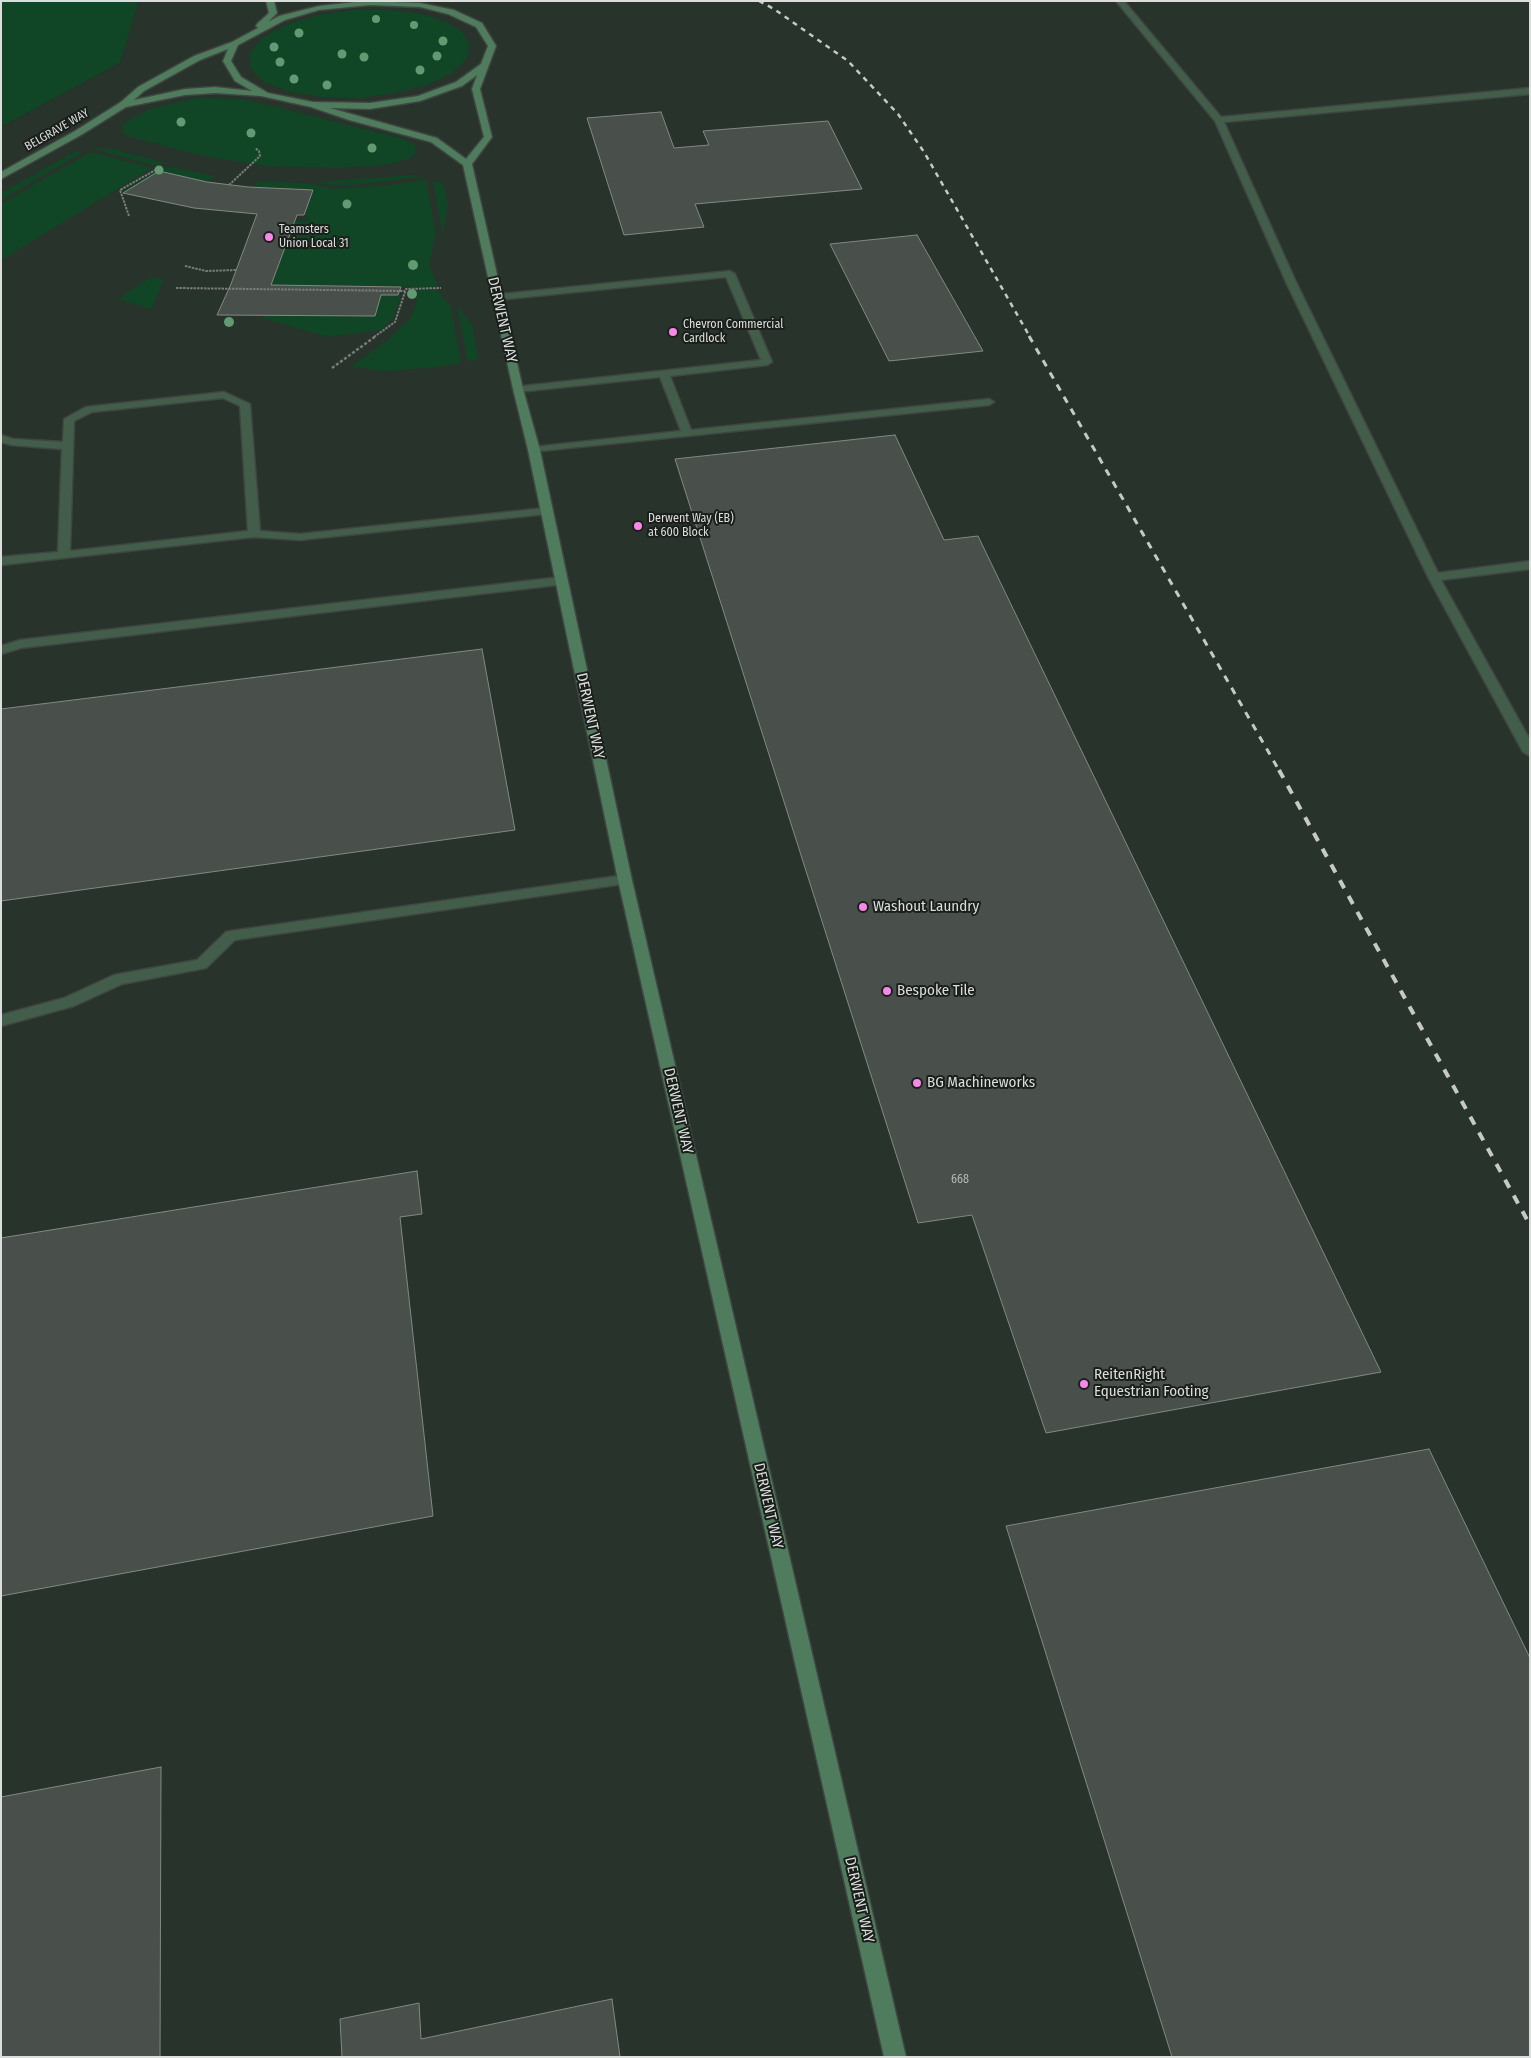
<!DOCTYPE html>
<html>
<head>
<meta charset="utf-8">
<style>
	body { margin:0 }
	#map { position:relative; width:1531px; height:2058px; overflow:hidden; background:#232824; font-family:"Fira Sans Condensed",sans-serif }
	canvas { display:block }
	.frame { position:absolute; inset:0; border:2px solid #dbdedc; pointer-events:none }
</style>
</head>
<body>
<div id="map">
<canvas width="1531" height="2058"></canvas>
<div class="frame"></div>
</div>
<script>
const ctx = document.querySelector('canvas').getContext('2d');
ctx.lineJoin = 'round';
function paint(path, color) {
  ctx.fillStyle = color;
  ctx.fill(path, 'evenodd');
}
function toPath(rows) {
  const path = new Path2D();
  for (const r of rows) {
    path.moveTo(r[0], r[1]);
    for (let i = 2; i < r.length; i += 2) path.lineTo(r[i], r[i + 1]);
  }
  return path;
}
function stroke(path, color, width, dash) {
  ctx.strokeStyle = color;
  ctx.lineWidth = width;
  ctx.lineCap = dash ? 'butt' : 'round';
  ctx.setLineDash(dash || []);
  ctx.stroke(path);
}
function write(font, color, halo, rows, align = 'center') {
  ctx.font = font + ' "Fira Sans Condensed",sans-serif';
  ctx.lineWidth = 4;
  ctx.setLineDash([]);
  ctx.textBaseline = 'middle';
  ctx.strokeStyle = halo;
  ctx.fillStyle = color;
  for (const [text, x, y, turn = 0] of rows) {
    ctx.save();
    ctx.translate(x, y);
    ctx.rotate((+turn || 0) * Math.PI / 180);
    ctx.textAlign = isNaN(turn) ? turn : align;
    if (halo) ctx.strokeText(text, 0, 0);
    ctx.fillText(text, 0, 0);
    ctx.restore();
  }
}
const built = toPath([
	[139,1,1530,1,1530,2057,1,2057,1,127,120,63]
]);
const green = toPath([
	[1,1,139,1,120,63,1,127],
	[352,10,386,10,418,13,444,21,462,32,470,45,467,59,452,73,427,85,395,93,359,98,322,97,290,92,264,82,250,68,250,53,262,38,286,25,318,15],
	[197,98,239,99,259,103,401,138,415,145,417,150,414,155,408,159,386,165,338,168,267,166,203,156,131,137,123,133,122,127,128,121,150,109],
	[91,148,112,149,168,164,152,165],
	[76,151,82,153,1,200,1,193],
	[91,152,152,168,1,260,1,204],
	[171,167,215,176,207,182,159,171,123,193,122,191,159,169],
	[414,175,427,176,353,185,334,185,317,182],
	[426,180,436,234,429,264,438,287,271,285,295,221,307,221,309,216,304,215,313,190,253,188,259,181,314,184,332,189,380,186],
	[441,182,444,186,448,205,443,235,433,183],
	[152,277,164,280,151,309,118,299],
	[418,290,437,290,451,307,461,363,438,367,387,371,351,367,389,339,409,320,415,309],
	[381,295,401,295,394,317,381,330,328,337,262,318,266,316,375,316],
	[457,306,472,324,478,357,474,360,468,362]
]);
const building = toPath([
	[661,112,674,148,709,145,703,131,828,121,862,189,695,204,704,227,624,235,587,118,661,112],
	[159,171,207,182,248,187,313,190,304,215,297,215,271,285,401,287,398,295,381,295,375,316,217,315,231,284,257,214,194,208,123,193,159,171],
	[917,235,983,351,889,361,830,244,917,235],
	[895,435,944,540,978,536,1381,1372,1046,1433,972,1215,918,1223,675,459,895,435],
	[482,649,515,830,1,901,1,709,482,649],
	[417,1171,422,1214,400,1217,433,1516,1,1596,1,1238,417,1171],
	[1429,1449,1530,1658,1530,2057,1172,2057,1006,1526,1429,1449],
	[161,1767,160,2057,1,2057,1,1797,161,1767],
	[612,1999,620,2057,342,2057,340,2019,419,2003,421,2039,612,1999]
]);
const pathFar1 = toPath([
	[229,185,260,156,259,151,255,148],
	[129,216,120,190,159,168],
	[185,266,206,271,237,270],
	[176,288,405,291],
	[374,337,395,322,406,289,441,288]
]);
const path = toPath([
	[332,368,376,336]
]);
const lane = toPath([
	[1116,1,1124,1,1221,117,1530,88,1530,94,1224,122,1296,282,1438,573,1530,561,1530,569,1441,580,1530,740,1530,756,1523,752,1428,577,1286,282,1215,121,1116,1],
	[730,271,735,274,772,362,767,365,670,376,691,430,989,399,994,402,989,405,530,452,528,450,534,447,681,431,660,377,518,392,513,389,514,387,761,360,726,277,496,300,492,299,492,295,730,271],
	[224,392,250,404,260,531,300,534,546,508,552,511,546,514,300,540,254,537,1,565,1,557,58,552,62,449,11,445,1,442,1,435,13,439,63,442,64,419,86,407,224,392],
	[223,398,240,406,248,531,70,551,74,421,92,412,223,398],
	[561,577,567,581,565,584,21,648,1,654,1,646,20,640,561,577],
	[625,875,630,877,632,880,630,883,235,940,206,968,122,984,74,1006,1,1026,1,1015,64,998,114,975,197,960,226,932,231,931,625,875]
]);
const secondary = toPath([
	[266,1,274,1,277,13,268,22,279,16,319,6,364,1,420,3,454,10,482,23,496,46,480,89,492,137,472,164,523,389,540,450,632,880,906,2057,884,2057,618,880,528,450,513,389,463,165,431,142,349,120,311,107,261,96,215,93,185,95,126,107,81,135,1,179,1,172,75,131,121,102,138,87,194,56,232,42,258,28,256,26,257,24,269,13,266,1],
	[370,5,420,7,448,14,476,27,488,46,481,64,456,82,418,96,370,103,313,102,268,93,241,77,231,61,238,45,285,20,319,10,370,5],
	[228,49,223,61,235,81,252,91,215,87,185,89,134,100,144,91,200,60,228,49],
	[477,75,472,89,484,137,466,159,437,138,330,108,370,109,420,101,462,86,477,75]
]);
const railFar2 = toPath([
	[759,1,774,9,848,61,898,114,924,152,1030,337]
]);
const railFar1 = toPath([
	[1029,336,1280,772]
]);
const rail = toPath([
	[1279,770,1530,1225]
]);
const trees = [
	[376,19,4],
	[414,25,4],
	[299,33,4.5],
	[443,41,4.5],
	[274,47,4.5],
	[342,54,4.5],
	[437,56,4.5],
	[364,57,4.5],
	[280,62,4.5],
	[420,70,4.5],
	[294,79,4.5],
	[327,85,4.5],
	[181,122,4.5],
	[251,133,4.5],
	[372,148,4.5],
	[159,170,4.5],
	[347,204,4.5],
	[413,265,5],
	[412,294,5],
	[229,322,5]
];
const markers = [
	[269,237,5,"#f987e8"],
	[673,332,5,"#f987e8"],
	[638,526,5,"#f987e8"],
	[863,907,5,"#f987e8"],
	[887,991,5,"#f987e8"],
	[917,1083,5,"#f987e8"],
	[1084,1384,5,"#f987e8"]
];
const farStreetnames = [
	["BELGRAVE WAY",57,130,-30]
];
const farPoinames = [
	["Teamsters",279,230],
	["Union Local 31",279,244],
	["Chevron Commercial",683,325],
	["Cardlock",683,339],
	["Derwent Way (EB)",648,519],
	["at 600 Block",648,533]
];
const numberNames = [
	["668",960,1180]
];
const streetNames = [
	["DERWENT WAY",502,320,77],
	["DERWENT WAY",590,716,78],
	["DERWENT WAY",678,1111,77],
	["DERWENT WAY",768,1506,77],
	["DERWENT WAY",859,1900,77]
];
const poiNames = [
	["Washout Laundry",873,907],
	["Bespoke Tile",897,991],
	["BG Machineworks",927,1083],
	["ReitenRight",1094,1375],
	["Equestrian Footing",1094,1392]
];
paint(built, '#28332b');
paint(green, '#104626');
paint(building, '#494f4b');
stroke(building, '#828984', 1);
stroke(lane, '#404541', 3);
stroke(secondary, '#404541', 3);
stroke(pathFar1, '#787c79', 2, [2.5, 1]);
stroke(path, '#787c79', 2.5, [3, 2]);
paint(lane, '#425e4a');
paint(secondary, '#4f7c5d');
stroke(railFar2, '#c6c9c7', 2.5, [5, 5]);
stroke(railFar1, '#c6c9c7', 3, [7, 7]);
stroke(rail, '#c6c9c7', 4, [9, 9]);
ctx.fillStyle = '#619a73';
for (const [x, y, r] of trees) {
  ctx.beginPath();
  ctx.arc(x, y, r, 0, 2 * Math.PI);
  ctx.fill();
}
for (const [x, y, r, color] of markers) {
  const dot = new Path2D();
  dot.arc(x, y, r, 0, 2 * Math.PI);
  ctx.fillStyle = color;
  ctx.fill(dot);
  stroke(dot, '#1a1f1b', 2);
}
write('12px', '#dbdedc', '#1a1f1b', farStreetnames);
write('12px', '#dbdedc', '#1a1f1b', farPoinames, 'left');
write('12px', '#b6bab8', null, numberNames);
write('15px', '#dbdedc', '#1a1f1b', streetNames);
write('15px', '#dbdedc', '#1a1f1b', poiNames, 'left');
</script>
</body>
</html>
